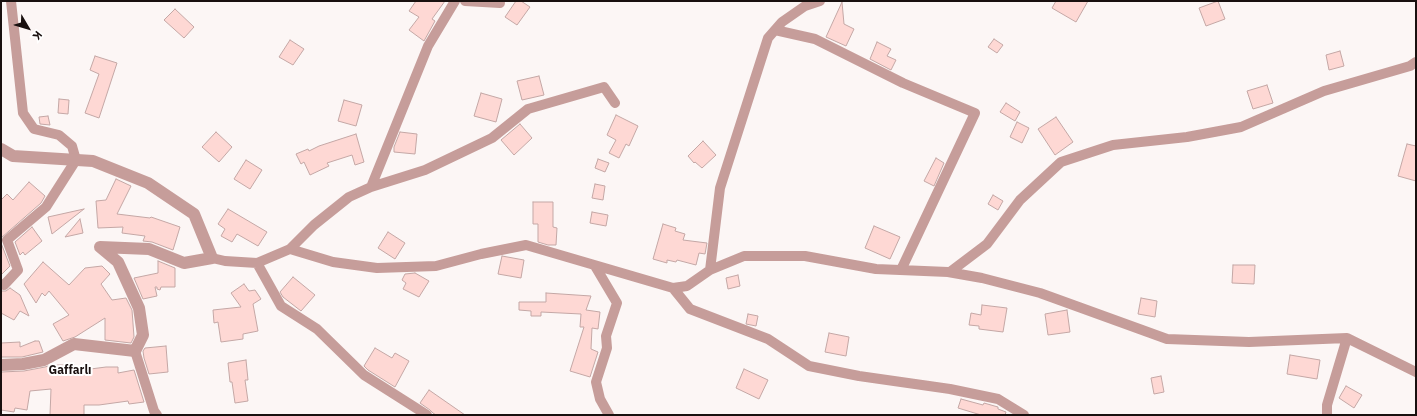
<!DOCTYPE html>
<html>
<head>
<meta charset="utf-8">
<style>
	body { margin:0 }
	#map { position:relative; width:1417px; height:416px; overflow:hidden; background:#fcf6f5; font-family:"IBM Plex Sans",sans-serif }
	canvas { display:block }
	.frame { position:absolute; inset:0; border:2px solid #19100f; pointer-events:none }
	.north { position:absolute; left:8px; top:8px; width:40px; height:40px; -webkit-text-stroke:3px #fff; paint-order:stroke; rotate:128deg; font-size:11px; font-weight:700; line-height:16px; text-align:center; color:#19100f }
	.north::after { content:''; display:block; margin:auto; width:14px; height:18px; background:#19100f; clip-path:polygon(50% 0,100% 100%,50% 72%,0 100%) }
</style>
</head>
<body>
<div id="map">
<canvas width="1417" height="416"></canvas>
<div class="frame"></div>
<div class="north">K</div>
</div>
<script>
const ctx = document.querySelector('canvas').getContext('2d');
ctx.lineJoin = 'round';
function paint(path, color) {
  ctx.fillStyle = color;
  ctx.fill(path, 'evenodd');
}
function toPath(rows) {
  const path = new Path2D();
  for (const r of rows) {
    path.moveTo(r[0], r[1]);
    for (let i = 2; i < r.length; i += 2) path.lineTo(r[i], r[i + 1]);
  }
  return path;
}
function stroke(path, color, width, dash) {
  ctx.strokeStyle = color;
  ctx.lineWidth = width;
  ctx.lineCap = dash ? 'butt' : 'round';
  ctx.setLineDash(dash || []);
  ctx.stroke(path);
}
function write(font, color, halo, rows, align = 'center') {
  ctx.font = font + ' "IBM Plex Sans",sans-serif';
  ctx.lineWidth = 4;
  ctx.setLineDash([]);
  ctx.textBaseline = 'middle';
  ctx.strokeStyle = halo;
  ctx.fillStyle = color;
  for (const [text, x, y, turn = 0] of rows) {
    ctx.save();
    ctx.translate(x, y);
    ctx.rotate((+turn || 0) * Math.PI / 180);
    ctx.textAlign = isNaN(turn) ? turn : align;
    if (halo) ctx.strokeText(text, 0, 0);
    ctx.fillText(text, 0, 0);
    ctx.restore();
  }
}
const building = toPath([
	[416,1,445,1,432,19,435,21,424,41,409,30,419,17,409,11,416,1],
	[516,1,521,1,530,7,517,25,505,17,516,1],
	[1056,1,1088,1,1076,22,1052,8,1056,1],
	[1218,1,1225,19,1206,26,1199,8,1218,1],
	[842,2,844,24,854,29,846,46,826,37,842,2],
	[175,9,194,27,184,38,164,20,175,9],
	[994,39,1003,45,997,53,988,47,994,39],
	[290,40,304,49,293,65,279,57,290,40],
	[877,42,891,49,887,56,896,60,891,70,870,59,877,42],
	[1340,51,1344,66,1329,70,1326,55,1340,51],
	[95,56,117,63,99,118,85,113,99,74,90,70,95,56],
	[539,76,544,95,522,100,517,81,539,76],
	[1267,85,1273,103,1253,109,1247,91,1267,85],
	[481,93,502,99,496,122,474,116,481,93],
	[59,99,69,100,68,114,58,113,59,99],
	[344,100,362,105,356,126,338,121,344,100],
	[1006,103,1020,112,1015,121,1000,112,1006,103],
	[616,115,638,126,629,146,626,144,619,158,609,153,616,140,607,135,616,115],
	[48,116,50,125,40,124,39,117,48,116],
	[1056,117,1073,142,1055,155,1038,129,1056,117],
	[1017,122,1029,128,1022,143,1010,137,1017,122],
	[520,124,532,138,514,155,501,140,520,124],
	[216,132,232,147,219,162,202,147,216,132],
	[400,132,417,134,415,154,394,152,394,147,400,132],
	[356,134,364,162,355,165,352,155,327,163,329,166,310,175,304,162,301,164,296,154,308,149,309,151,319,146,356,134],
	[703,141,716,155,702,168,695,162,694,163,688,156,703,141],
	[1407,144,1416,146,1416,181,1398,176,1407,144],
	[936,158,944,163,934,186,924,181,936,158],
	[598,159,609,163,605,172,595,168,598,159],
	[246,160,262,170,250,189,234,179,246,160],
	[116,179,131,186,117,214,150,218,151,217,180,227,173,250,152,242,143,241,145,236,122,233,123,227,98,228,96,201,106,200,116,179],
	[29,182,45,196,41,203,1,238,1,200,7,194,13,200,29,182],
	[595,184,605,186,603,200,592,198,595,184],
	[993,195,1003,201,998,210,988,204,993,195],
	[533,202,553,202,553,227,557,228,556,245,548,245,538,242,538,224,533,224,533,202],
	[84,209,52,234,48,217,84,209],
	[228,209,267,232,258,246,237,234,232,242,221,236,225,229,218,224,228,209],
	[592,212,608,215,606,226,590,223,592,212],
	[80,219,83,233,65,237,80,219],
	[663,224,676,228,675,231,685,234,683,240,707,243,705,254,699,253,696,265,677,260,676,262,667,260,667,263,653,259,663,224],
	[874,226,900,237,890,259,865,248,874,226],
	[32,227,42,241,25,255,23,252,20,255,15,242,32,227],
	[388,232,405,243,395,259,378,248,388,232],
	[1,243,10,266,1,275,1,243],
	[502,256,524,260,521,278,498,274,502,256],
	[158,261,175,268,175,287,161,287,160,290,157,289,157,287,155,287,157,296,143,299,134,278,158,273,158,261],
	[43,262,69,285,85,268,102,266,110,274,101,284,112,300,126,298,132,310,134,337,131,343,105,340,105,318,75,337,63,341,53,324,69,315,49,291,45,296,42,293,36,303,24,284,43,262],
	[1233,265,1255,265,1254,284,1232,283,1233,265],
	[415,273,429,281,419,297,403,289,406,283,402,280,405,274,415,273],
	[738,275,740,286,728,289,726,278,738,275],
	[293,277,315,295,301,311,283,297,280,292,293,277],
	[244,284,249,291,255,290,261,299,253,304,258,331,243,334,243,339,221,342,218,322,214,323,213,310,241,307,231,293,244,284],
	[10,288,20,295,29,316,20,311,14,320,1,313,1,291,6,291,10,288],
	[546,293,591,296,586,310,600,312,598,329,592,328,591,349,598,352,590,377,570,371,584,327,580,327,581,314,541,312,541,316,531,316,531,311,519,310,519,302,546,302,546,293],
	[1141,298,1157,301,1155,317,1138,314,1141,298],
	[982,305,1007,308,1003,332,979,329,979,326,969,325,971,313,981,315,982,305],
	[1067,310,1070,332,1048,335,1045,314,1067,310],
	[748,314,758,316,756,326,746,324,748,314],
	[829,333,849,337,846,356,825,352,829,333],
	[35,341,39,341,43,352,22,357,1,357,1,343,20,342,20,347,35,341],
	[166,346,168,372,149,374,144,358,143,351,145,348,166,346],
	[375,348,392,358,395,353,409,361,395,387,368,370,364,366,375,348],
	[1290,355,1320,360,1317,379,1287,374,1290,355],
	[246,360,248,380,245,380,248,401,235,403,232,382,230,382,228,363,246,360],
	[51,365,75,365,75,371,106,367,118,367,118,373,134,370,144,402,129,404,128,401,99,405,84,405,84,415,50,415,51,389,30,391,27,410,15,408,14,412,1,410,1,372,24,371,45,367,51,365],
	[744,369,768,380,759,399,736,388,744,369],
	[1161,376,1164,392,1154,394,1151,378,1161,376],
	[1346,386,1362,395,1354,408,1339,398,1346,386],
	[429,390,465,415,436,415,433,413,430,410,420,403,429,390],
	[961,399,983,405,984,403,998,407,998,409,1006,412,1005,415,981,415,958,408,961,399]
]);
const minor = toPath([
	[465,1,500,3],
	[775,30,815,39,903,83,975,113,901,270],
	[371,187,428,46,455,1],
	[290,249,314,225,349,197,371,187,425,170,492,138,528,109,604,87,615,103],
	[212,258,225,261,257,263,290,249,333,262,377,268,436,266,481,254,526,245,673,288,687,286,710,270,744,256,805,256,876,269,948,272,982,278,1040,293,1167,339,1249,342,1347,338,1416,372],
	[257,263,281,306,317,329,364,375,427,415],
	[595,266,617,303,606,336,607,348,596,382,600,399,609,415],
	[710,270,720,188,768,38,782,22,805,6,820,1],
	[950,272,987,244,1020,200,1061,162,1113,145,1187,137,1241,127,1324,91,1410,66,1416,62],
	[1,284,4,285,18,270,7,240,46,207,76,160,72,146,59,135,34,129,23,113,11,1],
	[673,288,690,309,768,339,809,366,859,376,950,389,998,399,1024,415],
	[135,351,154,411,157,415],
	[1327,415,1327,405,1347,338]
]);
const tertiary = toPath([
	[1,149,13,156,93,161,148,183,194,214,212,258,184,263,149,249,100,247,118,262,139,308,143,335,135,351,74,344,44,360,23,364,1,365]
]);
const quarterNames = [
	["Gaffarlı",70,371]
];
paint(building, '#fed8d4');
stroke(building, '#c4a7a5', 1);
stroke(minor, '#c69d9a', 10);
stroke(tertiary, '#c69d9a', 12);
write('bold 12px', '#19100f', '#fff', quarterNames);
</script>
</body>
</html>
